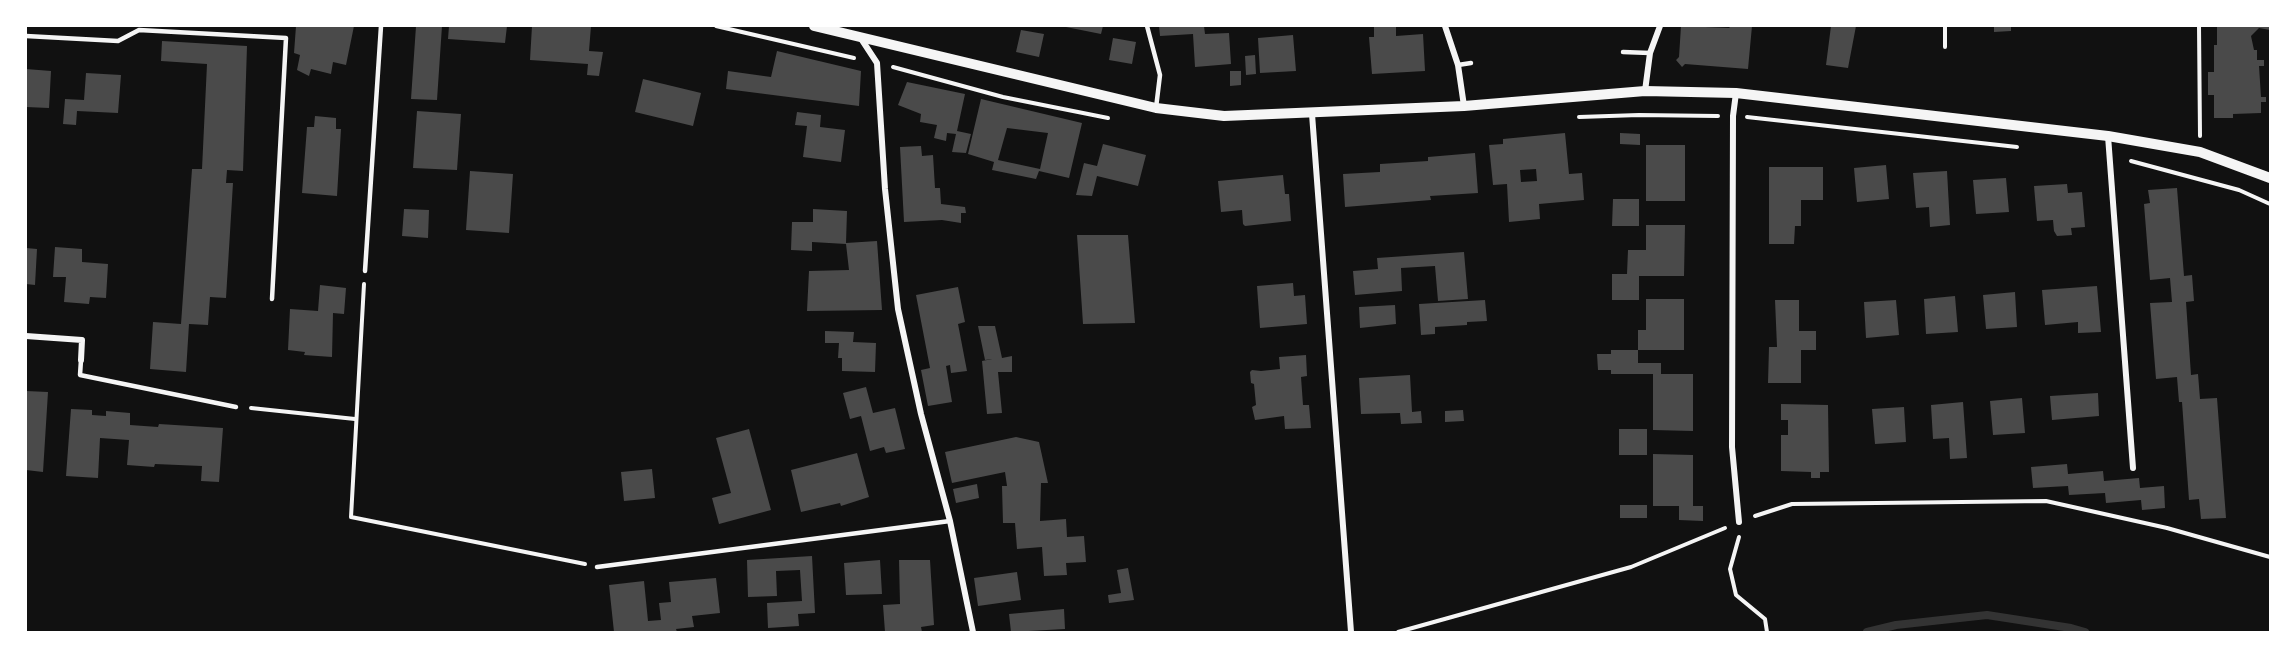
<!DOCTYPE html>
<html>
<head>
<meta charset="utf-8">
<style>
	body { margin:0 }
	#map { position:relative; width:2296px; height:658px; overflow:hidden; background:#111; font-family:Quicksand,sans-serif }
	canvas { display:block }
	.frame { position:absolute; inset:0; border:27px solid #fff; pointer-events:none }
</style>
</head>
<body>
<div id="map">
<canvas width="2296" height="658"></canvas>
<div class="frame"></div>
</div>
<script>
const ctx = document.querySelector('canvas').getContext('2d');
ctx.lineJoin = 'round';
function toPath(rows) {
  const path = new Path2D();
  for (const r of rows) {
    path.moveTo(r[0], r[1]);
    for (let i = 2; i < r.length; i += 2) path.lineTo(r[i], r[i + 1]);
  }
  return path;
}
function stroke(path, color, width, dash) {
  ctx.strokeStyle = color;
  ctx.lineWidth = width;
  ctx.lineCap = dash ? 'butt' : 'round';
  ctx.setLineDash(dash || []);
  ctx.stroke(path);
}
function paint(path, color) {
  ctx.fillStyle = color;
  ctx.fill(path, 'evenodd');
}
const stream = toPath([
	[1867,632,1896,625,1987,615,2071,628,2085,632]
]);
const building = toPath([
	[296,26,354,26,346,65,333,62,331,74,311,69,309,76,297,70,300,55,294,53],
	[416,26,442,26,437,100,411,99],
	[449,26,507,26,505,43,448,39],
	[532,26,591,26,589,51,603,52,599,76,587,75,588,64,530,60],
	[1061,26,1103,26,1101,34],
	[1159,26,1204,26,1205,34,1229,33,1231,64,1195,67,1193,34,1160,36],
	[1374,26,1396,26,1396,36,1423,34,1425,71,1372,74,1369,37,1374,37],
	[1681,26,1729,28,1731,26,1752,26,1748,69,1685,64,1682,67,1676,60,1679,57],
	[1831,26,1856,26,1848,68,1826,65],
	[1994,26,2011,26,2011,31,1994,32],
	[2217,26,2270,26,2270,30,2259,28,2251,36,2254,50,2257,50,2257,60,2264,60,2264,66,2259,66,2261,97,2266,97,2266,102,2261,102,2261,113,2233,114,2233,118,2214,118,2214,95,2208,95,2208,72,2214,72,2214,45,2217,45],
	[1021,30,1044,34,1039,57,1016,52],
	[1293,35,1296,71,1260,73,1258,38],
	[1113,38,1136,42,1132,64,1109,60],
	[162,41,247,46,243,171,227,170,226,183,233,183,226,298,210,297,208,325,189,324,186,372,150,369,153,322,181,324,192,169,202,169,207,64,161,61],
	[777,51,861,71,859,106,726,89,728,71,771,77],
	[1255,55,1256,74,1246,75,1245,56],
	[26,69,51,71,49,108,26,107],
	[1230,71,1241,71,1241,85,1230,86],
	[86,73,121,75,118,113,77,111,76,125,63,124,65,99,84,100],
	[643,79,701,93,693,126,635,112],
	[907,82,965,94,957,131,971,134,966,153,952,152,956,134,947,133,946,141,934,138,937,125,920,122,921,114,898,105],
	[981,99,1082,123,1069,178,1039,171,1036,179,992,170,994,162,968,154],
	[1007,128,1048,133,1040,169,998,160],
	[417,111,461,114,457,170,413,168],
	[797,112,821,115,820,127,845,130,841,162,803,157,807,126,795,125],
	[315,116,336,118,336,129,341,129,337,196,302,193,307,127,314,127],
	[1565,133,1569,174,1582,173,1584,200,1539,204,1540,219,1509,222,1507,184,1493,185,1489,145,1503,144,1503,139],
	[1536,169,1537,181,1521,182,1520,170],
	[1620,133,1640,134,1640,145,1620,144],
	[1103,144,1146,155,1138,186,1097,176,1092,196,1076,195,1084,163,1097,166],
	[1646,145,1685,145,1685,201,1646,201],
	[921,146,922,156,933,155,935,188,940,188,941,204,965,207,966,213,961,213,961,223,942,220,904,222,900,147],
	[1475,153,1478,193,1430,196,1431,200,1345,207,1343,174,1380,172,1380,164,1428,161,1428,157],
	[1886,165,1889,199,1857,202,1854,168],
	[1769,167,1823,167,1823,200,1801,200,1801,226,1795,226,1794,244,1769,244],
	[470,171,513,174,509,233,466,230],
	[1947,171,1950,225,1930,227,1929,207,1916,208,1913,173],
	[1283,175,1285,194,1289,194,1291,221,1245,226,1243,224,1242,210,1221,212,1218,181],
	[2006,178,2009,212,1976,214,1973,180],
	[2067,184,2068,193,2082,192,2085,227,2071,228,2072,235,2057,236,2054,231,2053,220,2037,221,2034,186],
	[2177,188,2184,276,2192,275,2194,301,2186,302,2191,375,2198,374,2200,399,2217,398,2226,518,2201,519,2199,499,2189,500,2182,402,2179,402,2177,377,2156,379,2150,303,2172,302,2170,278,2150,280,2144,204,2150,203,2148,190],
	[1613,199,1639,199,1639,226,1612,226],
	[404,209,429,210,428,238,402,236],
	[813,209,847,211,846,243,877,241,882,310,807,311,809,271,849,270,846,244,812,242,812,251,791,250,792,222,813,222],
	[1646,225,1685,225,1684,276,1639,276,1639,300,1612,300,1612,274,1627,274,1628,250,1646,250],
	[1077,235,1128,235,1135,323,1083,324],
	[55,247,82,249,82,262,108,264,106,298,90,297,89,304,64,302,66,277,53,277],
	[26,248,37,249,35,285,26,284],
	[1464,252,1468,299,1438,301,1435,266,1401,268,1402,291,1355,295,1353,271,1378,269,1377,258],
	[1293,283,1294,296,1305,295,1307,324,1260,328,1257,286],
	[320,285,346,288,344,314,333,313,332,357,304,355,305,352,288,350,290,309,318,311],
	[2097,286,2101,332,2078,333,2078,322,2045,325,2042,290],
	[958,287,965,322,958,324,967,371,951,373,950,365,946,366,952,402,928,406,921,370,930,368,916,295],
	[2015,292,2017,327,1986,329,1983,295],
	[1955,296,1958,332,1926,334,1924,299],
	[1646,299,1684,299,1684,350,1638,350,1638,363,1661,363,1661,374,1693,374,1693,431,1653,430,1653,374,1611,374,1611,370,1598,370,1597,354,1611,354,1611,350,1638,350,1638,330,1646,330],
	[1485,300,1487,321,1467,322,1467,325,1435,327,1435,334,1421,335,1419,304],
	[1775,300,1799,300,1799,331,1816,331,1816,350,1801,350,1801,383,1768,383,1769,347,1777,347],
	[1896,300,1899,335,1866,338,1864,302],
	[1395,305,1396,324,1360,328,1359,307],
	[978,326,995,326,1002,358,1012,356,1012,372,998,372,1002,413,987,414,982,361,992,359,985,360],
	[825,331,854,332,853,342,876,343,875,372,842,371,842,358,838,358,839,343,825,343],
	[1306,355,1307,376,1301,377,1303,405,1309,405,1311,428,1285,429,1284,416,1255,420,1252,407,1256,405,1254,384,1251,383,1250,372,1252,370,1261,371,1280,369,1279,357],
	[1410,375,1412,412,1421,411,1422,423,1401,424,1400,413,1361,414,1359,378],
	[866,387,873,413,895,408,905,449,886,453,884,447,870,451,861,416,850,419,843,393],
	[26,391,48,392,43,472,26,470],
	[2098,393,2099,416,2052,420,2050,396],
	[2022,398,2025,433,1993,435,1990,401],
	[1963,402,1967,458,1950,459,1949,438,1933,439,1931,405],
	[1781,404,1828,405,1829,472,1820,472,1820,478,1811,478,1811,472,1781,471,1781,435,1788,435,1788,420,1781,420],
	[1904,407,1906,442,1875,444,1872,409],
	[71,409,92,410,92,415,106,416,106,411,130,413,130,425,158,427,159,424,223,428,219,482,201,481,202,466,155,464,154,467,127,465,129,440,100,438,98,478,66,476],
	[1463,410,1464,421,1445,422,1445,411],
	[749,429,771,510,719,524,712,498,731,493,716,438],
	[1619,429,1647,429,1647,455,1619,455],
	[1016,437,1039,442,1048,483,1041,483,1040,521,1066,519,1067,537,1084,536,1086,562,1066,563,1067,575,1044,576,1042,547,1017,549,1015,523,1003,523,1002,486,1007,486,1005,472,952,483,945,452],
	[857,453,869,497,841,506,840,503,801,512,791,470],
	[1653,454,1693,455,1693,506,1703,506,1703,521,1679,520,1679,506,1653,506],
	[2067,464,2068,474,2103,471,2104,481,2139,478,2140,488,2164,486,2165,508,2142,510,2141,500,2106,503,2105,493,2069,495,2068,486,2033,488,2031,467],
	[652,469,655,498,624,501,621,472],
	[977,484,979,498,956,503,953,489],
	[1620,505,1647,505,1647,518,1620,518],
	[812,556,815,613,798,614,799,626,768,628,767,603,802,601,800,570,776,571,777,596,748,597,747,560],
	[880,560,882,594,846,595,844,563],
	[899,560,930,560,934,625,921,627,922,632,885,632,883,605,900,604],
	[1128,568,1134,600,1109,603,1108,595,1121,593,1117,570],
	[1017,572,1021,600,978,606,974,578],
	[716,578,720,613,692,616,694,627,676,629,677,632,614,632,609,585,644,581,648,621,661,620,659,603,671,602,669,582],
	[1064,609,1065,629,1011,632,1009,614]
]);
const path = toPath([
	[716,26,854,58],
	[1945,26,1945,47],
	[2199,26,2200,136],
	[893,67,1003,97,1108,118],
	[1579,117,1639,115,1718,116],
	[1747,117,2017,147],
	[2131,161,2239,190,2270,204],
	[364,284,351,517,585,564],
	[251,408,355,419],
	[1755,516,1792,504,2046,501,2167,528,2270,557],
	[1739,537,1730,569,1736,595,1765,619,1767,632],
	[1398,632,1631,567,1725,528]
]);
const service = toPath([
	[1147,26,1160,75,1156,108],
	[26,36,118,41,139,30,286,38,272,299],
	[1623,52,1650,53],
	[1458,65,1471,63],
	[365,271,381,26],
	[81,360,80,375,236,407],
	[597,567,950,521]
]);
const minor = toPath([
	[1445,26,1458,65,1464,106],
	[860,37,877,63,885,189,898,309,921,414,950,521,973,632],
	[1645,91,1650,53,1660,26],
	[1736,93,1733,116,1732,447,1739,522],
	[1312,114,1351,632],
	[2108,136,2133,468],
	[26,336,82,340,81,360]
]);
const tertiary = toPath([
	[814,26,1156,108,1224,116,1464,106,1645,91,1736,93,2108,136,2200,152,2270,178]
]);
stroke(stream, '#333', 8);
paint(building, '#4a4a4a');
stroke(path, '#f5f5f5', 4);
stroke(service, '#f5f5f5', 4.5);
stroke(minor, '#f5f5f5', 6);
stroke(tertiary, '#f5f5f5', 10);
</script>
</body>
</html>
